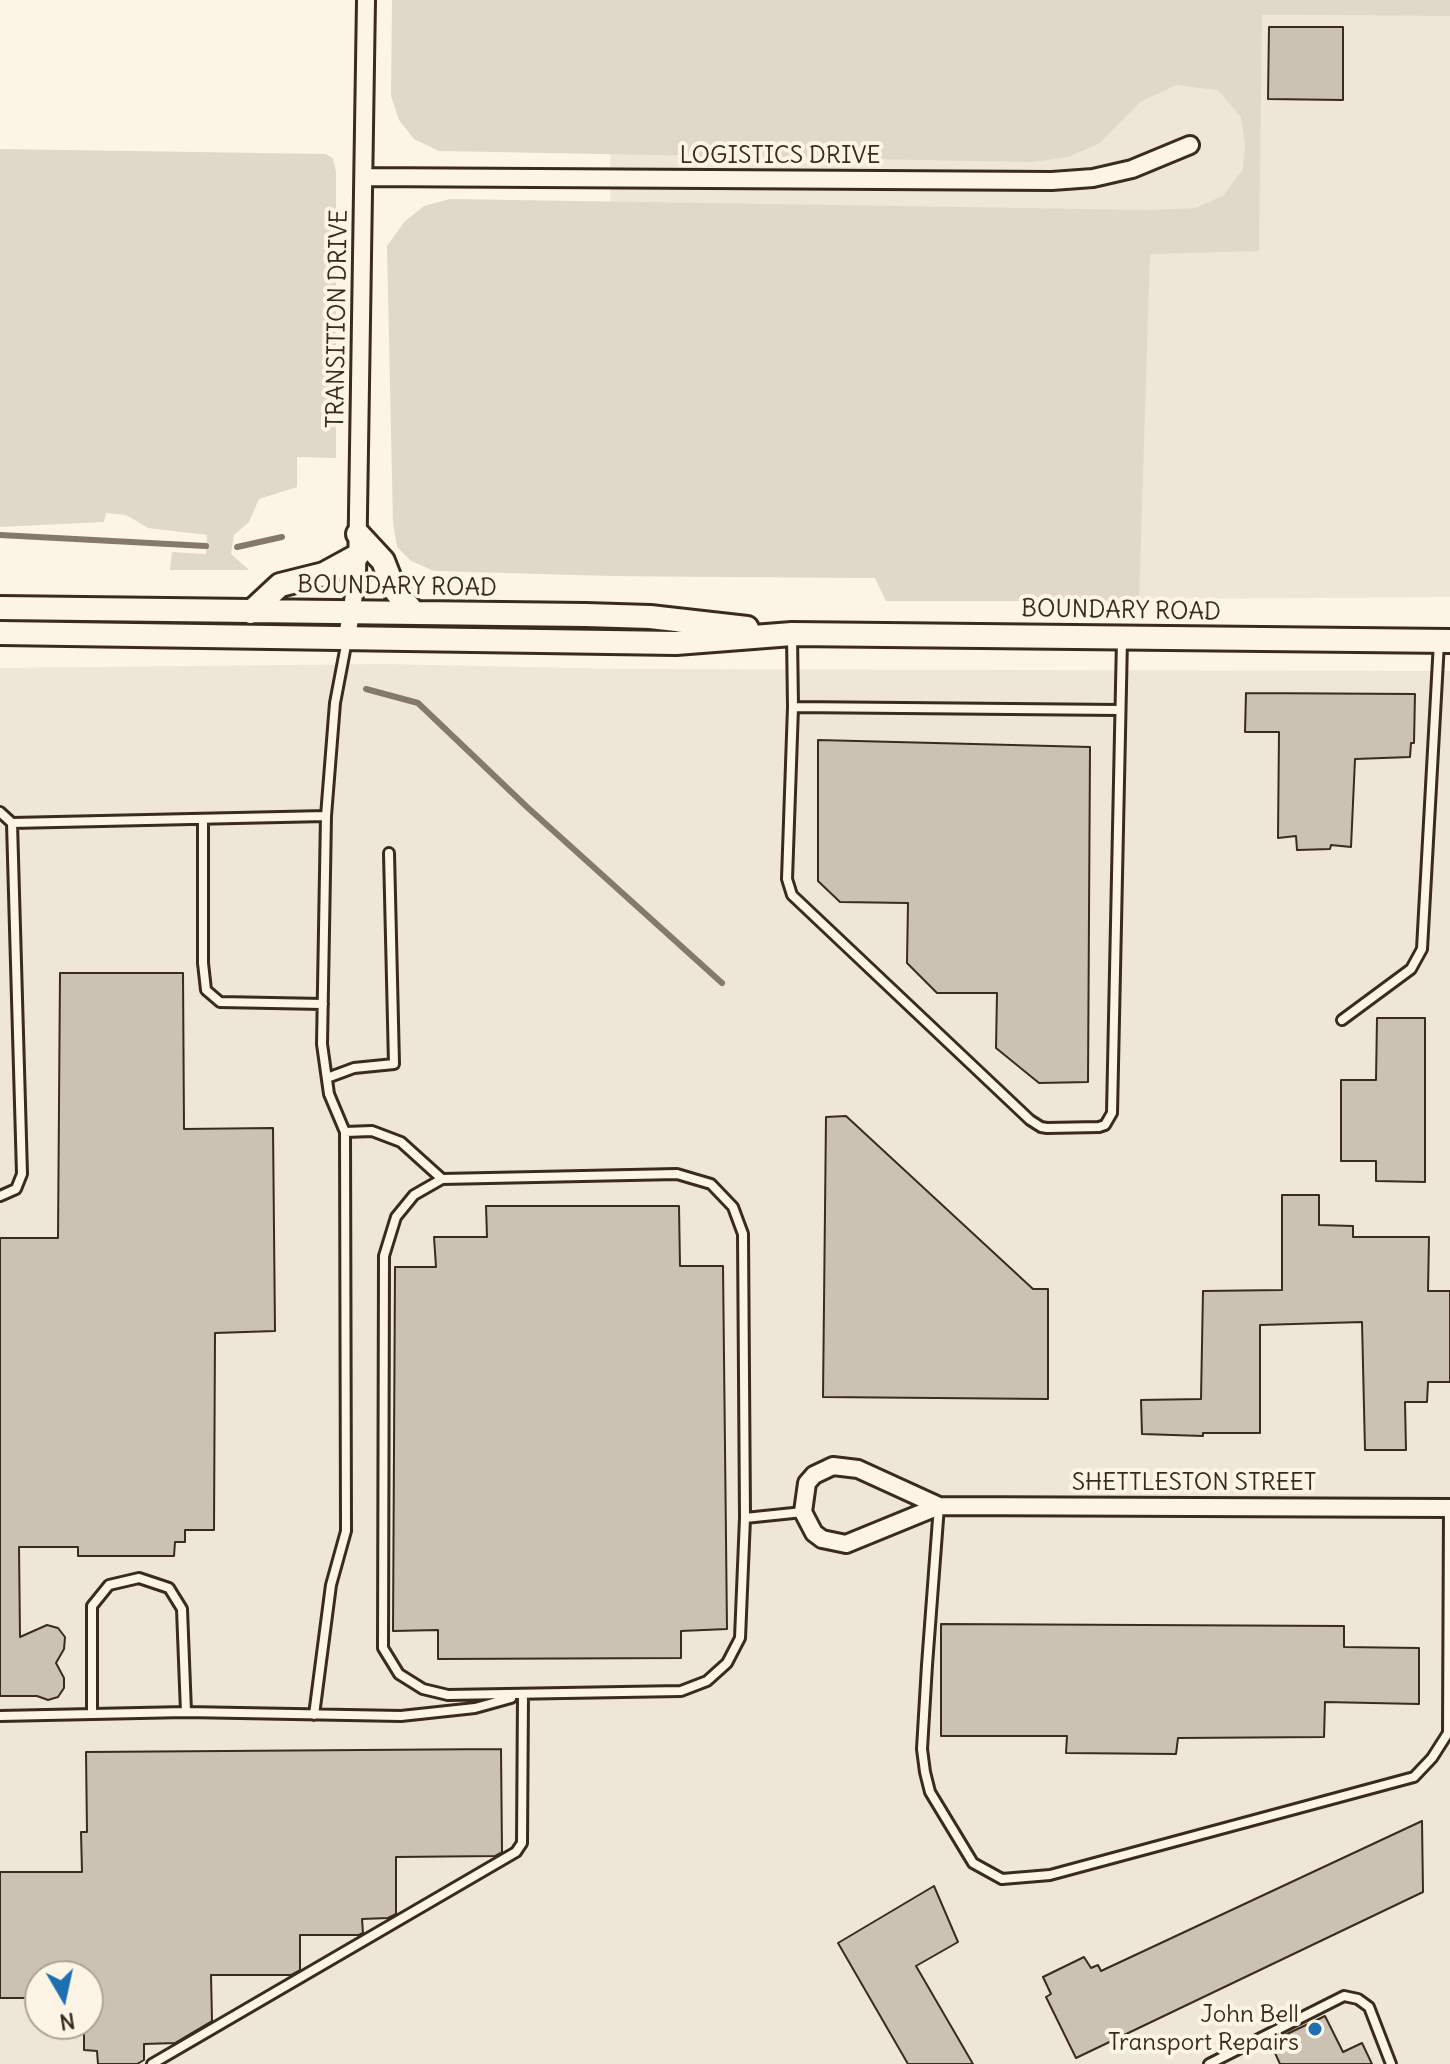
<!DOCTYPE html>
<html>
<head>
<meta charset="utf-8">
<style>
	body { margin:0 }
	#map { position:relative; width:1450px; height:2064px; overflow:hidden; background:#fcf5e5; font-family:Delius,sans-serif }
	canvas { display:block }
	.north { position:absolute; left:24px; top:1960px; width:80px; height:80px; box-sizing:border-box; background:#fcf5e5; border:2px solid #afa495; border-radius:50%; rotate:171deg; font-size:22px; font-weight:700; line-height:32px; text-align:center; color:#3b2a1e }
	.north::after { content:''; display:block; margin:auto; width:28px; height:36px; background:#1f6fb2; clip-path:polygon(50% 0,100% 100%,50% 72%,0 100%) }
</style>
</head>
<body>
<div id="map">
<canvas width="1450" height="2064"></canvas>
<div class="north">N</div>
</div>
<script>
const ctx = document.querySelector('canvas').getContext('2d');
ctx.lineJoin = 'round';
function paint(path, color) {
  ctx.fillStyle = color;
  ctx.fill(path, 'evenodd');
}
function toPath(rows) {
  const path = new Path2D();
  for (const r of rows) {
    path.moveTo(r[0], r[1]);
    for (let i = 2; i < r.length; i += 2) path.lineTo(r[i], r[i + 1]);
  }
  return path;
}
function stroke(path, color, width, dash) {
  ctx.strokeStyle = color;
  ctx.lineWidth = width;
  ctx.lineCap = dash ? 'butt' : 'round';
  ctx.setLineDash(dash || []);
  ctx.stroke(path);
}
function write(font, color, halo, rows, align = 'center') {
  ctx.font = font + ' Delius,sans-serif';
  ctx.lineWidth = 8;
  ctx.setLineDash([]);
  ctx.textBaseline = 'middle';
  ctx.strokeStyle = halo;
  ctx.fillStyle = color;
  for (const [text, x, y, turn = 0] of rows) {
    ctx.save();
    ctx.translate(x, y);
    ctx.rotate((+turn || 0) * Math.PI / 180);
    ctx.textAlign = isNaN(turn) ? turn : align;
    if (halo) ctx.strokeText(text, 0, 0);
    ctx.fillText(text, 0, 0);
    ctx.restore();
  }
}
const built = toPath([
	[1228,15,1450,16,1450,597,886,601,875,578,611,576,610,21],
	[385,664,622,669,1450,671,1450,2064,0,2064,0,668],
	[40,1976,88,1976,88,2024,40,2024]
]);
const green = toPath([
	[392,0,1450,0,1450,16,1262,15,1259,251,1150,254,1139,601,886,601,875,578,611,576,434,571,411,561,397,547,393,523,387,246,405,221,424,206,450,199,1149,210,1196,208,1224,195,1243,169,1245,144,1241,117,1218,90,1176,85,1140,102,1100,143,1068,157,1032,162,439,151,414,139,399,120,391,96],
	[0,149,325,154,333,158,336,172,336,458,297,457,297,487,259,499,249,522,234,535,231,554,249,570,170,570,172,552,206,554,207,535,148,528,126,515,106,513,104,522,0,527]
]);
const stream = toPath([
	[0,535,206,546],
	[237,547,282,537],
	[366,689,418,703,527,807,722,983]
]);
const building = toPath([
	[1269,27,1343,27,1343,100,1268,99,1269,27],
	[1246,693,1415,694,1414,743,1411,743,1410,757,1355,759,1351,847,1331,845,1330,849,1297,850,1296,836,1278,838,1279,732,1245,732,1246,693],
	[818,740,1090,747,1088,1082,1039,1083,996,1048,997,993,937,993,907,963,908,903,840,902,818,881,818,740],
	[60,973,183,973,184,1129,273,1128,275,1331,215,1333,214,1530,185,1530,185,1542,175,1542,174,1556,78,1556,78,1547,19,1547,20,1637,47,1625,58,1628,65,1637,64,1649,56,1663,64,1678,64,1688,58,1697,48,1700,37,1696,0,1696,0,1238,58,1238,60,973],
	[1377,1018,1425,1018,1425,1182,1376,1181,1376,1161,1341,1161,1341,1080,1376,1080,1377,1018],
	[846,1116,1033,1289,1048,1289,1048,1399,823,1397,826,1117,846,1116],
	[1282,1195,1319,1195,1319,1225,1353,1226,1353,1237,1429,1237,1428,1291,1450,1291,1450,1382,1428,1382,1427,1402,1405,1402,1406,1450,1365,1450,1362,1322,1260,1325,1260,1433,1203,1433,1203,1436,1142,1434,1141,1400,1201,1399,1203,1291,1282,1290,1282,1195],
	[486,1206,679,1206,680,1266,723,1266,727,1629,681,1631,681,1658,438,1659,438,1630,393,1631,395,1267,436,1267,434,1237,487,1237,486,1206],
	[941,1624,1344,1626,1344,1647,1419,1648,1419,1704,1325,1702,1324,1737,1178,1738,1176,1754,1066,1753,1067,1736,941,1736,941,1624],
	[501,1749,502,1852,495,1856,396,1857,396,1914,388,1918,362,1919,363,1933,359,1935,300,1935,300,1970,291,1975,211,1975,212,2021,175,2043,144,2044,144,2060,137,2064,98,2064,97,2051,84,2050,84,2024,88,2024,88,1976,40,1976,40,1998,0,1998,0,1872,82,1872,81,1832,87,1832,86,1752,501,1749],
	[1422,1821,1423,1892,1076,2058,1046,1997,1051,1994,1043,1977,1084,1957,1091,1968,1098,1965,1101,1971,1422,1821],
	[934,1886,958,1942,916,1966,973,2064,908,2064,838,1943,934,1886],
	[1325,2016,1343,2052,1362,2043,1372,2064,1280,2064,1270,2042,1325,2016]
]);
const lane = toPath([
	[792,635,793,707,787,879,792,895,1030,1120,1041,1127,1047,1128,1099,1127,1105,1125,1112,1113,1122,639],
	[793,707,1120,710],
	[0,812,12,823,326,816],
	[203,819,203,963,206,990,220,1002,323,1004],
	[1342,1020,1411,969,1422,949,1439,642],
	[327,1078,354,1068,394,1064,389,853],
	[345,1132,372,1131,401,1142,442,1179],
	[677,1174,711,1184,733,1207,743,1234,745,1518,740,1638,727,1663,707,1681,681,1691,448,1695,423,1689,399,1674,383,1648,384,1256,396,1217,414,1195,442,1179,677,1174],
	[0,1196,16,1189,22,1174,12,823],
	[939,1506,927,1665,922,1749,925,1772,930,1792,973,1863,1002,1879,1050,1875,1414,1777,1432,1758,1448,1733,1449,1509],
	[745,1518,803,1512],
	[92,1714,92,1606,109,1585,139,1578,169,1588,182,1609,186,1712],
	[314,1715,331,1585,346,1531,345,1132,329,1094,322,1044,326,816,335,703,347,640],
	[0,1716,186,1712,401,1716,475,1708,511,1698],
	[152,2064,516,1852,522,1843,523,1694],
	[1209,2064,1344,1996,1358,1999,1369,2007,1391,2064]
]);
const street = toPath([
	[364,177,1052,181,1093,178,1132,169,1190,145],
	[347,637,357,577,366,0],
	[939,1506,858,1469,833,1466,814,1475,807,1483,803,1512,814,1533,822,1539,846,1544,939,1506,1450,1508]
]);
const secondary = toPath([
	[358,534,383,561,394,589,414,613],
	[0,608,586,615,650,617,747,628],
	[251,612,280,585,324,574,357,556],
	[0,633,676,643,792,634,1450,641]
]);
const markers = [
	[1315,2029,8,"#1f6fb2"]
];
const streetNames = [
	["LOGISTICS DRIVE",780,156],
	["TRANSITION DRIVE",338,319,-89],
	["BOUNDARY ROAD",397,587,1],
	["BOUNDARY ROAD",1121,611,1],
	["SHETTLESTON STREET",1194,1483]
];
const poiNames = [
	["John Bell",1299,2015],
	["Transport Repairs",1299,2043]
];
paint(built, '#eee6d6');
paint(green, '#e0d8c8');
stroke(stream, '#85796b', 6);
paint(building, '#ccc2b3');
stroke(building, '#3b2a1e', 2);
stroke(lane, '#3b2a1e', 14);
stroke(street, '#3b2a1e', 22);
stroke(secondary, '#3b2a1e', 28);
stroke(lane, '#fcf5e5', 8);
stroke(street, '#fcf5e5', 16);
stroke(secondary, '#fcf5e5', 22);
for (const [x, y, r, color] of markers) {
  const dot = new Path2D();
  dot.arc(x, y, r, 0, 2 * Math.PI);
  ctx.fillStyle = color;
  ctx.fill(dot);
  stroke(dot, '#fcf5e5', 3);
}
write('24px', '#3b2a1e', '#fcf5e5', streetNames);
write('24px', '#3b2a1e', '#fcf5e5', poiNames, 'right');
</script>
</body>
</html>
